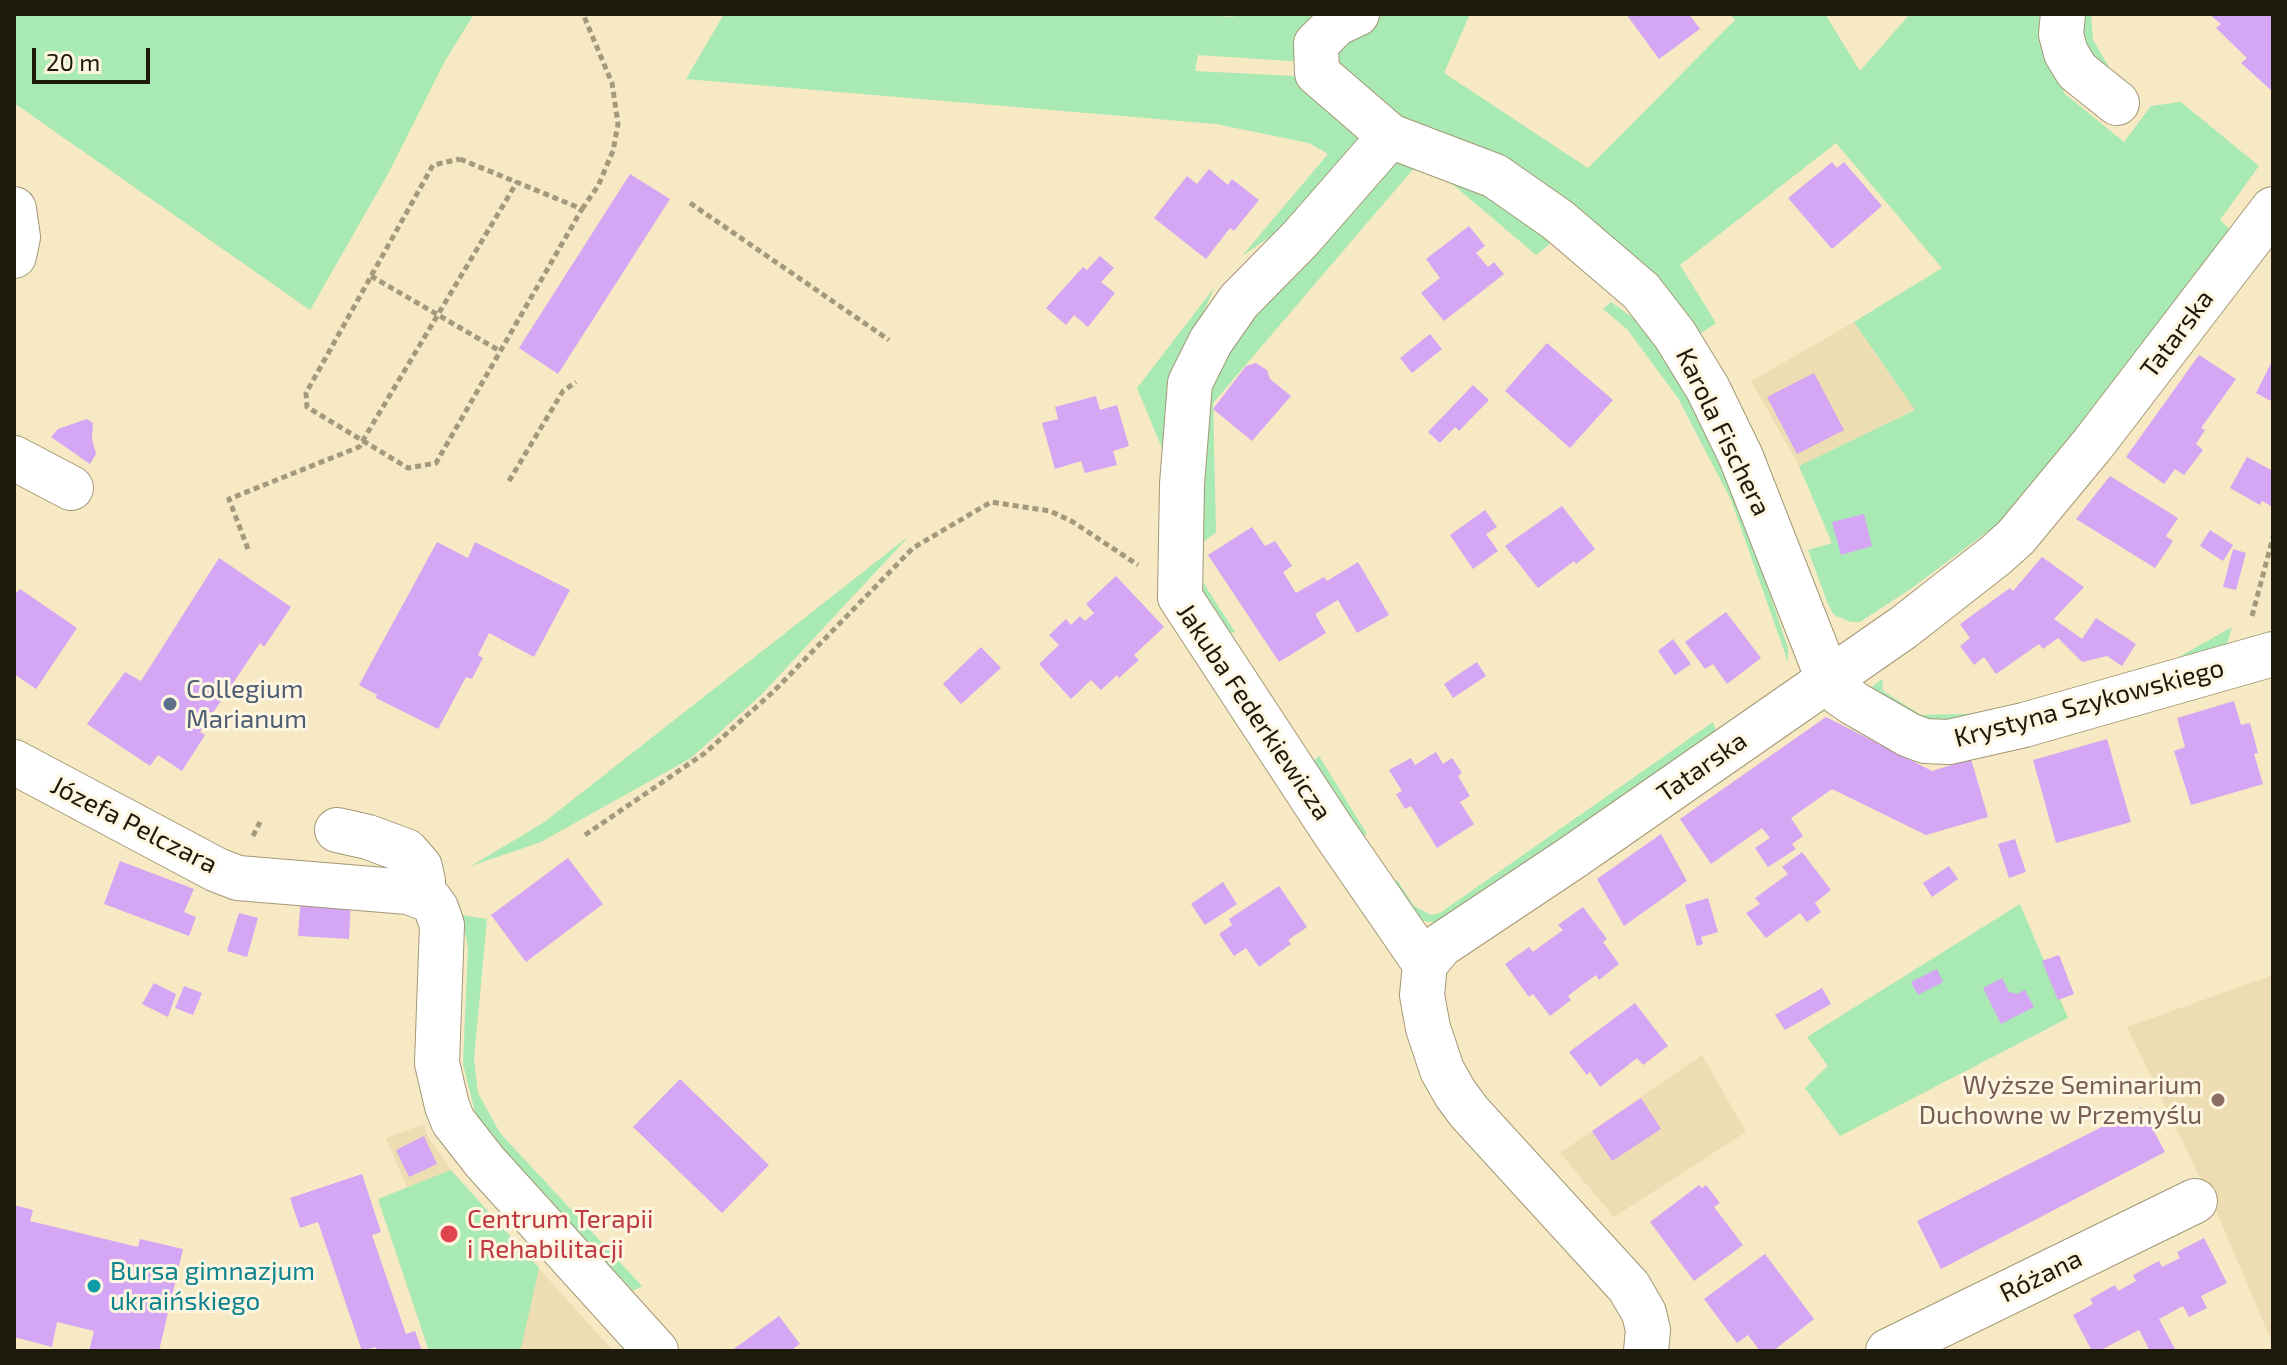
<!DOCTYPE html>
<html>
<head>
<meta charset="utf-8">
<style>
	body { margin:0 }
	#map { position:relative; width:2287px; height:1365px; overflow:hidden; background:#f6e9c4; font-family:"Exo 2",sans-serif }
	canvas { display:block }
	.frame { position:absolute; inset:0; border:16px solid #1d190b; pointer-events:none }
	.scale { position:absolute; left:32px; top:48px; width:118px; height:36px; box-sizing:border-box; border:4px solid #1d190b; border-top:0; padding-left:10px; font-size:24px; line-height:28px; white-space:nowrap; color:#1d190b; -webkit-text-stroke:6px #fef6e0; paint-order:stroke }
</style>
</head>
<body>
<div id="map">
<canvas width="2287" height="1365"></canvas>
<div class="frame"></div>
<div class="scale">20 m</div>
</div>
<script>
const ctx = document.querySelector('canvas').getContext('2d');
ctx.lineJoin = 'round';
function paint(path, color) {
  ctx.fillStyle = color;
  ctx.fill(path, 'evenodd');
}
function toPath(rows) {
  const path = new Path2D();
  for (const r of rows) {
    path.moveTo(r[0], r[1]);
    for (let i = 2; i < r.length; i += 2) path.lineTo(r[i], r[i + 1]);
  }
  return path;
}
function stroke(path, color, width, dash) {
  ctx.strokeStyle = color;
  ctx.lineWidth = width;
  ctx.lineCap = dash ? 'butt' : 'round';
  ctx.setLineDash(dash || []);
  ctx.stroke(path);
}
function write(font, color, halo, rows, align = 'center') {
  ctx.font = font + ' "Exo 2",sans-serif';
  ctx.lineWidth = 6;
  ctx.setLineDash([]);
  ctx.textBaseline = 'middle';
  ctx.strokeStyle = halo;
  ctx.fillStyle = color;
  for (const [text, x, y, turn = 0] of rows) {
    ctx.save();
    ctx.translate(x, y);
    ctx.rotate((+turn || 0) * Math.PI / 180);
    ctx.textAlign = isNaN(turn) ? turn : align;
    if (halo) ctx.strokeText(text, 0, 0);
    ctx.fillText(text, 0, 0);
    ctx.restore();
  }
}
const built = toPath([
	[1854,322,1915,410,1799,466,1751,381],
	[2273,975,2273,1345,2218,1215,2127,1027],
	[1702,1055,1746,1132,1614,1217,1560,1153],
	[424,1124,428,1137,451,1170,613,1351,429,1351,378,1199,407,1188,386,1138]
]);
const green = toPath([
	[14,14,474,14,445,61,389,172,310,310,14,103],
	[724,14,1191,14,1233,17,1235,14,1335,14,1304,62,1198,55,1195,71,1294,76,1320,90,1362,130,1362,148,1308,211,1242,256,1328,154,1309,143,1216,124,686,79],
	[1381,14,1470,14,1444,73,1588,168,1735,20,1730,14,1825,14,1860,71,1910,14,2053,14,2050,29,2064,93,2124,142,2151,106,2181,102,2259,166,2220,220,2233,232,2022,502,1991,529,1912,588,1860,622,1851,622,1834,615,1828,604,1808,550,1832,543,1799,466,1915,410,1854,322,1942,268,1836,143,1680,265,1716,323,1695,337,1328,72,1335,35],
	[2072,14,2091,14,2093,40,2114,75,2084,59],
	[1402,157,1429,159,1450,167,1557,238,1536,255,1450,182,1415,167,1213,403,1216,532,1186,556,1235,632,1224,635,1205,619,1188,582,1185,556,1204,381,1218,355,1360,183,1388,159],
	[1214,288,1176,377,1169,465,1137,388],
	[1611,302,1640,323,1699,414,1745,520,1788,648,1788,662,1731,500,1678,398,1627,329,1603,309],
	[909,536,761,695,691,758,541,842,471,866,543,823],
	[2232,627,2224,655,2144,677,2209,640],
	[1882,679,1883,691,1921,715,1994,713,1929,728,1866,692],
	[1713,722,1716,731,1442,922,1427,922,1416,917,1391,884,1397,880,1414,906,1431,915,1440,913],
	[1319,756,1367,834,1359,839,1310,764],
	[2020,904,2068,1018,1840,1136,1805,1088,1828,1066,1807,1037],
	[462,915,487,919,474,1059,478,1093,500,1133,642,1286,633,1291,490,1136,475,1112,463,1064,468,948],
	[451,1170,539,1268,521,1348,510,1351,429,1351,378,1199]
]);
const building = toPath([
	[1626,14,1689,14,1700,29,1659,59],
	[2209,14,2273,14,2273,92,2241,63,2247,58,2216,28,2221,24],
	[1832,162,1837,168,1844,162,1882,206,1832,249,1788,198],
	[1209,169,1228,185,1232,179,1259,200,1234,231,1230,228,1206,259,1154,218,1187,176,1197,184],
	[630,174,670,199,558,374,519,348],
	[1469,226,1485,246,1476,253,1488,267,1494,262,1504,274,1444,321,1421,293,1440,278,1426,259],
	[1100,256,1114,268,1101,282,1115,293,1088,327,1074,315,1066,325,1046,308,1083,267,1087,270],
	[1430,334,1442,349,1412,373,1400,358],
	[1547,343,1613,400,1570,448,1505,391],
	[2199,355,2236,379,2201,428,2205,430,2196,444,2203,450,2184,475,2175,469,2164,484,2126,457],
	[2273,359,2273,402,2256,393],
	[1256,363,1267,370,1270,379,1291,396,1252,441,1213,409,1246,366],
	[1814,373,1844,430,1797,454,1767,397],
	[1473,385,1489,400,1459,431,1455,427,1440,443,1428,432],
	[1096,396,1100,410,1117,405,1129,446,1113,451,1117,465,1085,473,1081,461,1055,469,1042,423,1058,419,1055,407],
	[87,419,93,423,92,439,96,454,90,464,51,437,58,429],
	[2247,457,2273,471,2271,506,2262,501,2260,505,2230,488],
	[2110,476,2178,518,2166,536,2173,541,2155,568,2076,519],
	[1562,506,1595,549,1576,564,1574,561,1538,588,1505,546],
	[1485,510,1497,527,1486,534,1498,551,1473,569,1450,535],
	[1864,514,1872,546,1841,555,1832,522],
	[1252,527,1265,546,1275,541,1292,566,1283,572,1296,593,1324,577,1327,581,1358,562,1389,615,1357,633,1338,600,1315,614,1326,633,1279,662,1208,555],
	[2210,530,2233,545,2223,561,2200,546],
	[437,542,468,558,475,542,570,590,534,657,489,633,478,655,483,658,472,679,466,677,438,729,376,698,377,695,359,685],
	[2233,549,2246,553,2236,590,2223,587],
	[2042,557,2084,587,2054,619,2082,639,2096,618,2136,644,2122,666,2107,656,2082,662,2058,638,2043,649,2039,644,1996,674,1984,657,1974,665,1960,646,1970,638,1960,624,2010,588,2013,591],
	[219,558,291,607,264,647,260,643,200,732,205,735,182,771,158,755,150,766,87,724,125,672,141,681],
	[1116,576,1164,627,1134,655,1139,660,1119,678,1117,675,1101,690,1091,680,1071,699,1039,664,1059,645,1049,635,1066,619,1071,625,1080,616,1085,621,1094,613,1086,604],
	[20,589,77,628,36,689,14,674,14,595],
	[1726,612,1761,658,1727,684,1713,664,1705,669,1685,642],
	[1673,639,1691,664,1675,675,1658,651],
	[981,647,1001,668,961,704,943,684],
	[1477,662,1486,676,1453,698,1444,684],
	[2234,701,2241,725,2250,723,2258,753,2254,754,2263,784,2191,805,2174,751,2185,747,2177,718],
	[1826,717,1932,771,1971,759,1988,817,1926,835,1832,789,1791,818,1803,836,1792,844,1796,849,1768,867,1755,848,1770,838,1762,828,1711,864,1680,819],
	[2107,739,2131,822,2056,843,2033,760],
	[1436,752,1443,764,1452,758,1462,773,1458,776,1470,796,1460,802,1474,824,1437,848,1411,806,1405,809,1396,794,1402,791,1389,770,1411,758,1415,765],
	[1661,834,1687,881,1624,926,1597,879],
	[2015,839,2026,872,2009,878,1998,844],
	[1802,852,1831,890,1815,903,1821,912,1807,922,1800,913,1766,938,1746,913,1760,904,1755,898,1788,874,1782,867],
	[568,858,603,904,526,962,491,915],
	[120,861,194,889,184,912,196,917,189,936,104,904],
	[1949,866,1958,879,1932,897,1923,883],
	[1223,882,1237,904,1205,925,1191,904],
	[1279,886,1307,927,1288,940,1291,944,1259,967,1246,948,1234,956,1219,934,1232,925,1229,919],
	[301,895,351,900,349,939,298,936],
	[1708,898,1718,932,1701,937,1703,944,1697,946,1685,905],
	[1583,907,1607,939,1603,942,1619,964,1599,980,1596,975,1581,986,1568,996,1571,1000,1550,1016,1533,994,1529,997,1505,964,1529,947,1533,952,1563,930,1558,925],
	[239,913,258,918,247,957,227,951],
	[2059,955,2074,994,2058,1000,2042,961],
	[1937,969,1943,982,1918,995,1911,982],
	[2002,978,2009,992,2017,994,2025,990,2034,1007,2001,1024,1983,988],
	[154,983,176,994,168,1017,142,1004],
	[184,986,202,993,193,1015,175,1008],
	[1822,988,1831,1004,1785,1030,1775,1015],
	[1635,1003,1668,1046,1643,1065,1637,1058,1600,1087,1590,1072,1587,1075,1569,1052],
	[680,1079,769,1165,722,1213,633,1127],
	[1641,1098,1661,1129,1612,1161,1592,1131],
	[2141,1107,2165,1152,1941,1269,1917,1221],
	[424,1136,437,1164,409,1177,396,1150],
	[362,1174,381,1232,372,1235,406,1334,415,1331,422,1351,377,1351,376,1347,362,1351,318,1222,300,1228,290,1198],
	[1699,1185,1702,1188,1706,1185,1720,1203,1714,1207,1743,1245,1694,1281,1650,1222],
	[14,1205,33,1210,30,1221,138,1247,140,1239,183,1249,159,1351,89,1351,94,1331,57,1322,52,1347,14,1337],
	[2204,1238,2227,1283,2201,1296,2207,1308,2189,1317,2183,1306,2159,1319,2176,1351,2150,1351,2139,1330,2099,1351,2092,1351,2073,1315,2093,1304,2090,1299,2115,1285,2118,1291,2136,1281,2133,1275,2159,1261,2162,1267,2180,1258,2177,1252],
	[1765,1254,1814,1319,1773,1351,1760,1351,1748,1335,1737,1343,1704,1299],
	[779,1316,800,1344,790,1351,731,1351]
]);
const path = toPath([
	[460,159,582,209,436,463,408,468,307,407,306,393,433,165,460,159],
	[690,203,889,340],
	[582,209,598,186,613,151,618,124,612,83,583,14],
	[371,276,500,351],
	[509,481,563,391,576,382],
	[248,549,229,499,359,447,517,182],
	[2252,616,2273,537],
	[585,835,705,753,774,691,913,548,991,502,1050,511,1073,522,1138,565],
	[253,836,260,822]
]);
const minor = toPath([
	[1357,14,1336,24,1316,44,1317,73,1390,136,1495,176,1558,220,1641,291,1675,335,1708,389,1741,457,1828,679,1839,693,1855,704,1909,735,1925,741,1949,742,2024,725,2273,654],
	[2063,14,2061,34,2066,53,2077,71,2117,103],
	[1390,136,1301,238,1239,301,1211,341,1190,383,1182,484,1180,597,1332,829,1425,964],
	[14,209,18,237,14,256],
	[14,458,71,488],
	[14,762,217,870,238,878,408,892,430,900,436,908,442,925,437,1063,447,1106,453,1121,485,1162,656,1351],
	[337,830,368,837,406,851,420,867,423,881,421,895],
	[1646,1351,1648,1330,1644,1313,1629,1287,1469,1112,1455,1093,1442,1070,1428,1028,1422,995,1425,964,1441,945,1573,857,1904,627,1996,555,2016,537,2093,444,2273,209],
	[1888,1351,2195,1201]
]);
const markers = [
	[170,704,8,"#5c6f8a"],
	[2218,1100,8,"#8d6e63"],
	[449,1234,10,"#e0444e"],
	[94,1286,8,"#0f9aa8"]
];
const streetNames = [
	["Tatarska",2177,334,-53],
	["Karola Fischera",1723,432,64],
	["Krystyna Szykowskiego",2089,703,-15],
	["Jakuba Federkiewicza",1254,712,56],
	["Tatarska",1702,767,-35],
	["Józefa Pelczara",134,825,27],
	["Różana",2041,1276,-26]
];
const serviceNames = [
	["Collegium",186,689],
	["Marianum",186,719]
];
const educationNames = [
	["Wyższe Seminarium",2202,1085],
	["Duchowne w Przemyślu",2202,1115]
];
const healthNames = [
	["Centrum Terapii",467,1219],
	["i Rehabilitacji",467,1249]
];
const cultureNames = [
	["Bursa gimnazjum",110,1271],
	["ukraińskiego",110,1301]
];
paint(built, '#edddb2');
paint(green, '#a8e9b4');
paint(building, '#d5a6f3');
stroke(minor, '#a39875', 46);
stroke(path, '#a39a7d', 5, [6, 4]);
stroke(minor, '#fff', 44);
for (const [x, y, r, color] of markers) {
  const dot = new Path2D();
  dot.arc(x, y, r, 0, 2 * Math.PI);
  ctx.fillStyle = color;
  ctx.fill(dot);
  stroke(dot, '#fef6e0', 3);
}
write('26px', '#1d190b', '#fef6e0', streetNames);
write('26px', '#4e5e75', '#fef6e0', serviceNames, 'left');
write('26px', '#785e54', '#fef6e0', educationNames, 'right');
write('26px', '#be3a42', '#fef6e0', healthNames, 'left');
write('26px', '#0d838f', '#fef6e0', cultureNames, 'left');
</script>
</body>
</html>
